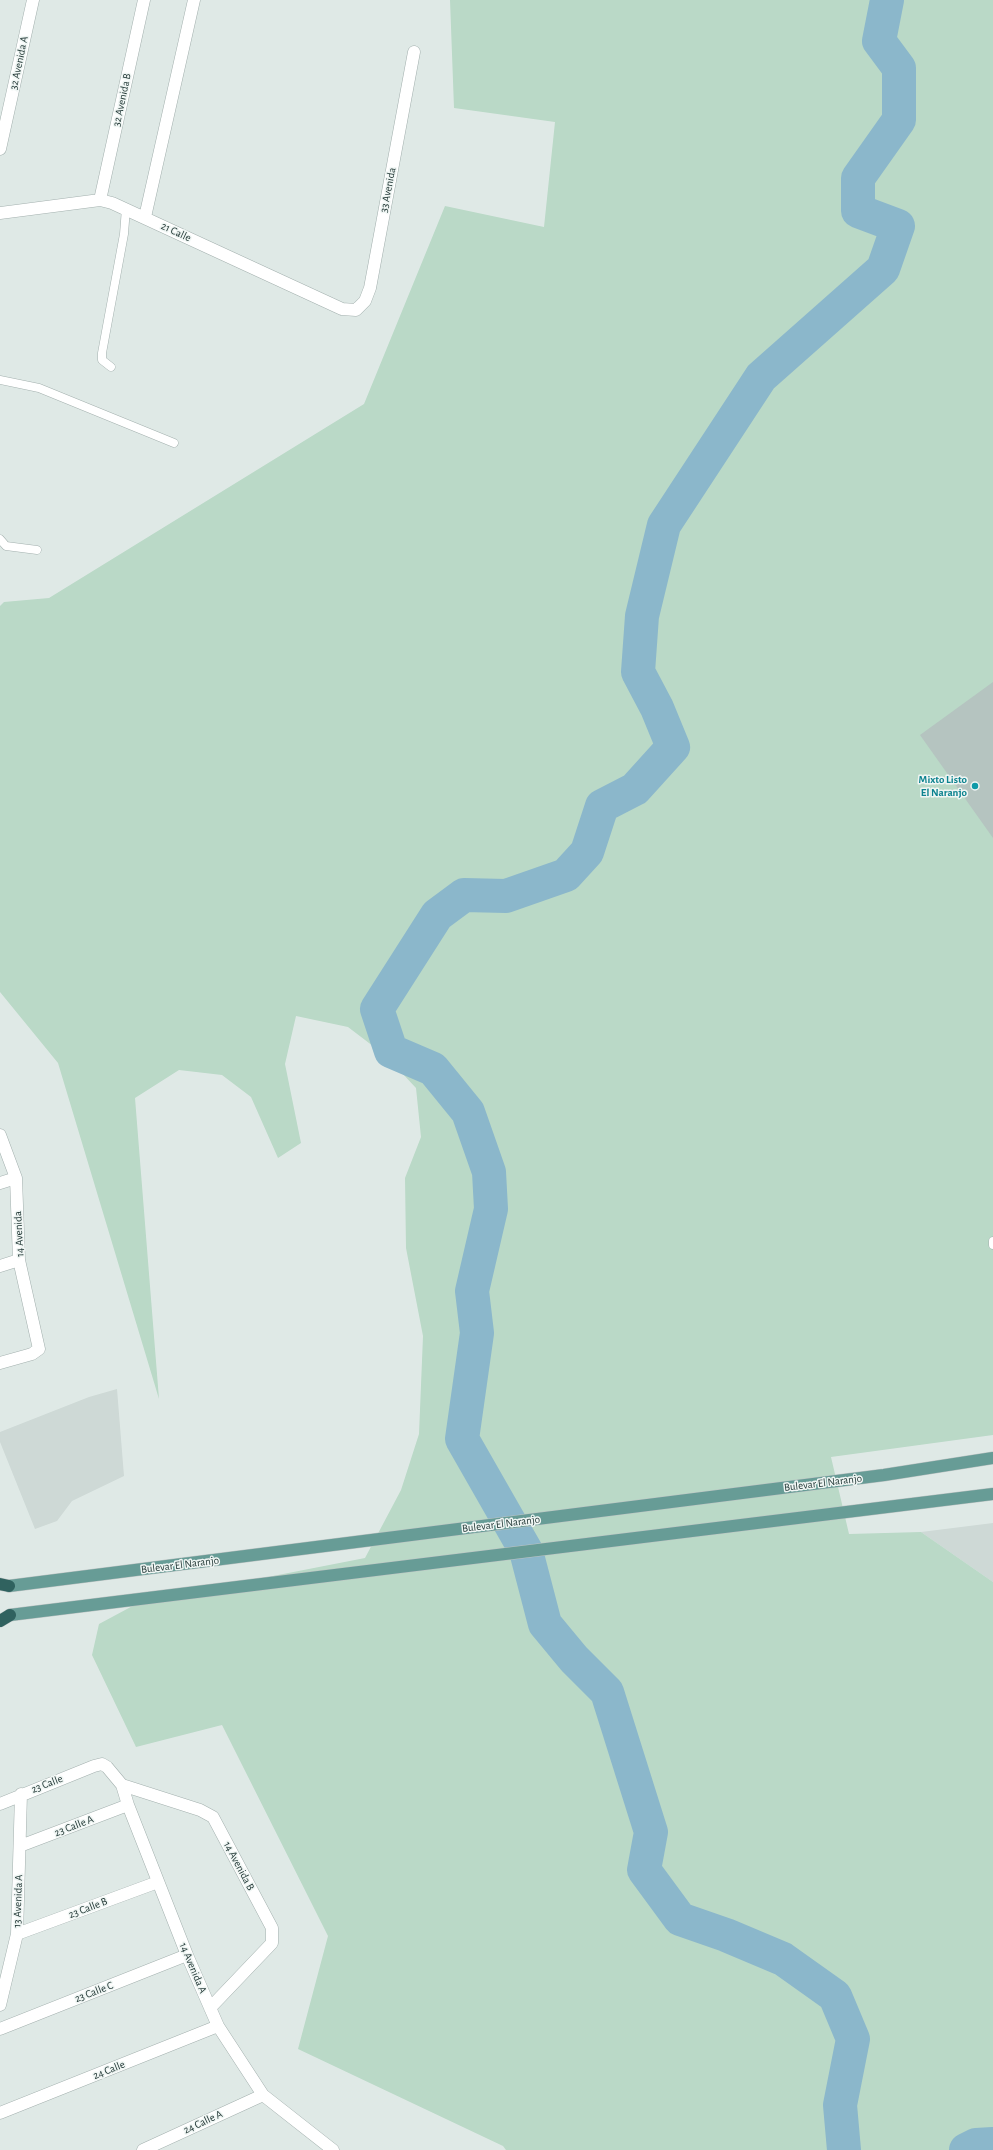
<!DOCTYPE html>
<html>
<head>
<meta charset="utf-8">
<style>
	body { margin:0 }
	canvas { display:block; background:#dfe9e6 }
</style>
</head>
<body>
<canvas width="993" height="2150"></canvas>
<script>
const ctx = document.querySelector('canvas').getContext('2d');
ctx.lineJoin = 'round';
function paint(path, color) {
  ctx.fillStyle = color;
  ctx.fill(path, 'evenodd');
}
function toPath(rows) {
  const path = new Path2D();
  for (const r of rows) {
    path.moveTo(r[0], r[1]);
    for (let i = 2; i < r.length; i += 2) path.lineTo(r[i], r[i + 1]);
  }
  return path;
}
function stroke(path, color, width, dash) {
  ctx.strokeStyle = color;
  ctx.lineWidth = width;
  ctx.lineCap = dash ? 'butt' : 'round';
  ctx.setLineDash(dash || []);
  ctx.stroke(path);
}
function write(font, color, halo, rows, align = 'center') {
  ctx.font = font + ' "Alegreya Sans",sans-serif';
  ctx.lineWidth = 3;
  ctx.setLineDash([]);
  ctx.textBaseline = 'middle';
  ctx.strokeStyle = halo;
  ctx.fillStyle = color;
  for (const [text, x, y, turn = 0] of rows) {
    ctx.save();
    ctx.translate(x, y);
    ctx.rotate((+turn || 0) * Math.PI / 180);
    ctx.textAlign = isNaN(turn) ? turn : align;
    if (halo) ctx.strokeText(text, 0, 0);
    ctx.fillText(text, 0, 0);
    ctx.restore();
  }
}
const built = toPath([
	[117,1389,124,1476,72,1501,57,1521,35,1529,0,1442,0,1432,89,1397],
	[993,1523,993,1582,921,1532]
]);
const green = toPath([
	[450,0,993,0,993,1435,831,1457,849,1534,921,1532,993,1582,993,2150,506,2150,503,2146,298,2049,328,1936,222,1725,136,1747,92,1655,99,1624,140,1602,365,1558,401,1490,419,1434,423,1336,406,1248,405,1178,421,1137,416,1088,386,1056,348,1027,296,1016,285,1064,301,1143,278,1158,251,1097,222,1075,179,1070,135,1098,159,1399,58,1063,0,992,0,606,4,602,49,598,364,404,445,206,544,227,555,122,454,108]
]);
const river = toPath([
	[844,2150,840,2105,853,2039,835,1996,783,1959,726,1935,680,1919,644,1870,651,1832,607,1692,574,1659,545,1624,526,1551,462,1439,477,1333,472,1291,491,1209,489,1172,468,1112,433,1069,391,1051,377,1009,437,915,464,895,506,896,566,875,587,852,602,806,635,789,673,747,657,708,638,672,642,616,664,525,761,377,883,269,898,226,858,211,858,178,899,120,899,68,879,41,887,0],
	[966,2150,976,2145,993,2144]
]);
const building = toPath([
	[993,682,993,838,920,735]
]);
const lane = toPath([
	[111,367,102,360,102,353,124,234,126,208],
	[0,380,39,388,174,443],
	[0,539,6,546,37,550],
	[993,1241,993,1245]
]);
const street = toPath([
	[0,149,33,0],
	[100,200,144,0],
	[0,213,100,200,112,203,342,309,356,310,365,301,370,288,414,52],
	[145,217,194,0],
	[0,1135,16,1178,19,1260,39,1349,32,1354,0,1363],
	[0,1183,16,1178],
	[0,1266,19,1260],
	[122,1785,200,1810,213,1817,272,1928,272,1943,210,2008],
	[0,1804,94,1766,102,1764,107,1767,122,1785,128,1805,187,1955,218,2026,263,2095,333,2150],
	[20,1846,128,1805],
	[17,1934,158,1882],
	[0,2005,17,1934,21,1794],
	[0,2029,187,1955],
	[0,2113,218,2026],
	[143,2150,263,2095]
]);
const primary = toPath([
	[9,1586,884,1475,993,1458],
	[10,1615,993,1494]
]);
const highway = toPath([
	[0,1584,9,1586],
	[0,1621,10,1615]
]);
const markers = [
	[975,786,4,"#0f9aa8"]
];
const streetNames = [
	["32 Avenida A",19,63,-78],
	["32 Avenida B",122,100,-78],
	["33 Avenida",388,190,-79],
	["21 Calle",176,232,25],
	["14 Avenida",19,1234,-93],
	["Bulevar El Naranjo",823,1483,-7],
	["Bulevar El Naranjo",501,1524,-7],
	["Bulevar El Naranjo",180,1565,-7],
	["23 Calle",47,1784,-21],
	["23 Calle A",74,1826,-21],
	["14 Avenida B",239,1866,62],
	["13 Avenida A",18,1901,-88],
	["23 Calle B",88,1908,-21],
	["14 Avenida A",193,1968,67],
	["23 Calle C",94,1992,-21],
	["24 Calle",109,2070,-22],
	["24 Calle A",203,2122,-25]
];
const cultureNames = [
	["Mixto Listo",967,780],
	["El Naranjo",967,793]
];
paint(built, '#ced9d6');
paint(green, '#bad9c7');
stroke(river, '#8bb7cb', 34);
paint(building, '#b5c4c0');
stroke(lane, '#a3b0ae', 9);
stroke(street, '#a3b0ae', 13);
stroke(primary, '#bdc3c3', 13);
stroke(highway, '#bdc3c3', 13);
stroke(lane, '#fff', 8);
stroke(street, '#fff', 12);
stroke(primary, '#679c96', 12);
stroke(highway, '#30625f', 12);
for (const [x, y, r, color] of markers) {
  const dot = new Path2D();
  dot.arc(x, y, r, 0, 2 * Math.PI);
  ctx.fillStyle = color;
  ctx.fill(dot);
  stroke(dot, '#f0f6f4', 1.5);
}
write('11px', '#223836', '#f0f6f4', streetNames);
write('bold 11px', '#0d838f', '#f0f6f4', cultureNames, 'right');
</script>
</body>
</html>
